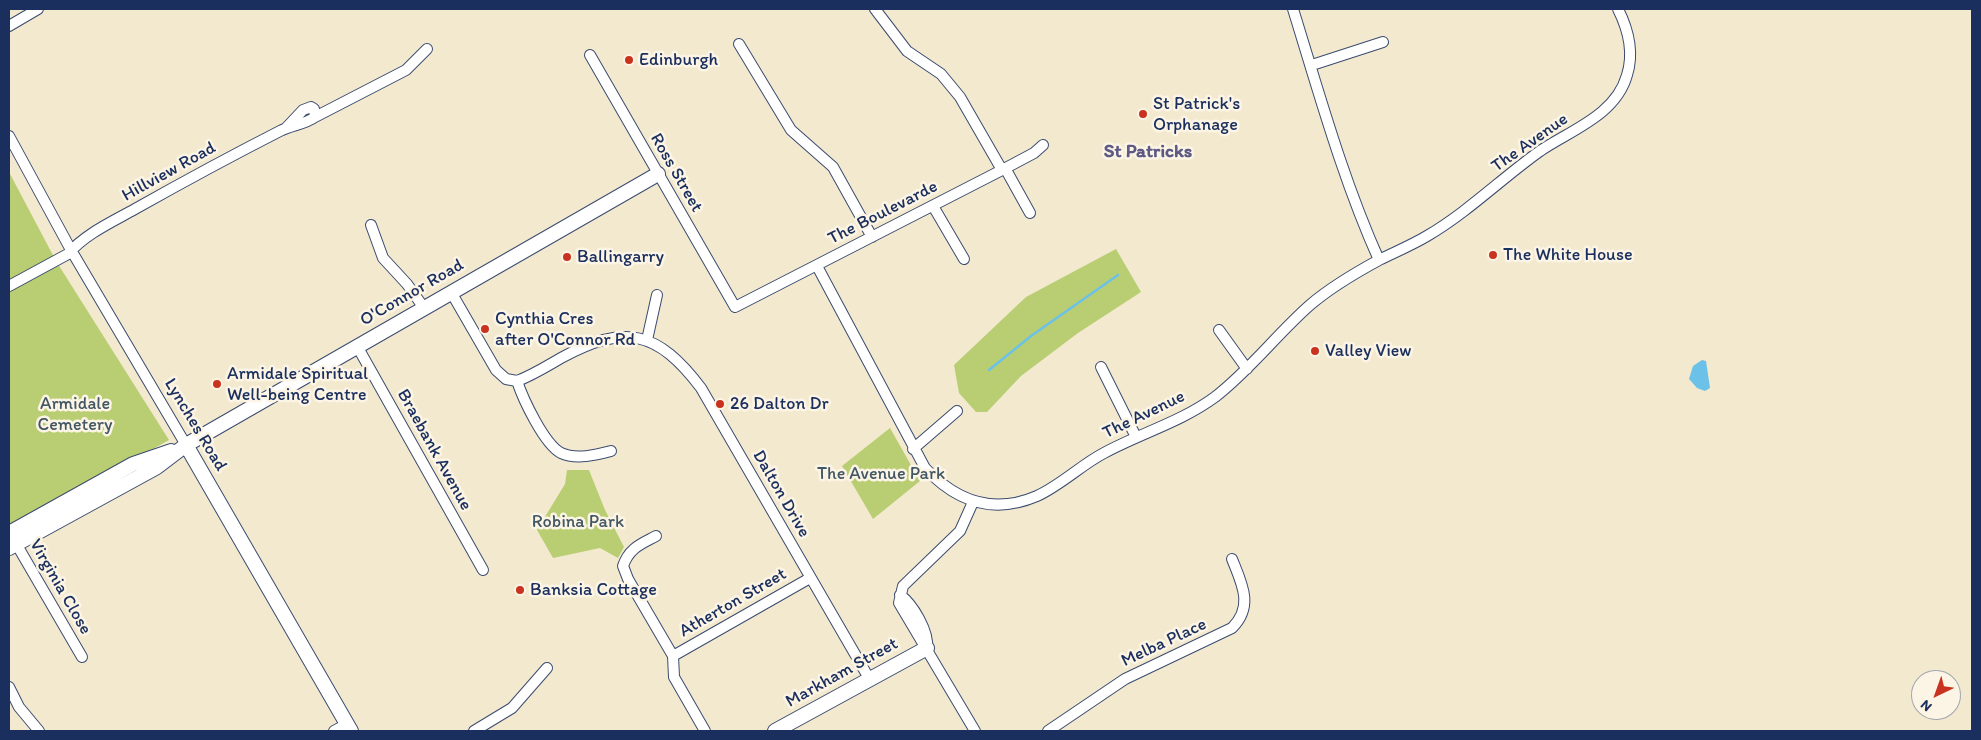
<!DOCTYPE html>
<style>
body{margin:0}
#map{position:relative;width:1981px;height:740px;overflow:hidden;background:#f2e9cf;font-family:Itim,sans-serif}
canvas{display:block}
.frame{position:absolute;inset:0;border:10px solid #1b2f5e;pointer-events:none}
.north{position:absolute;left:1911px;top:670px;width:50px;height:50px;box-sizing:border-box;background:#fcf5e5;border:1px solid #a2a6af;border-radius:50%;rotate:222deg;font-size:14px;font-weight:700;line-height:20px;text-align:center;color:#1b2f5e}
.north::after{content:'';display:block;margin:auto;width:18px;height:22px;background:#c8321e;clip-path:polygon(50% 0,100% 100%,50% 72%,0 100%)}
</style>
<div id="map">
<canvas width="1981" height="740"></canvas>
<div class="frame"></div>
<div class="north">N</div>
</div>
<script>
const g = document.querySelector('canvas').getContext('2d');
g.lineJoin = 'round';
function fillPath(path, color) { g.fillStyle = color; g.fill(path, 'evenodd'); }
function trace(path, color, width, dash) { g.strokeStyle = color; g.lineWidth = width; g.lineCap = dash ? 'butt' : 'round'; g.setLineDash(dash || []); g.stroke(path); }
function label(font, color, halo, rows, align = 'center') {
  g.font = font + ' Itim,sans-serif'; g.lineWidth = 5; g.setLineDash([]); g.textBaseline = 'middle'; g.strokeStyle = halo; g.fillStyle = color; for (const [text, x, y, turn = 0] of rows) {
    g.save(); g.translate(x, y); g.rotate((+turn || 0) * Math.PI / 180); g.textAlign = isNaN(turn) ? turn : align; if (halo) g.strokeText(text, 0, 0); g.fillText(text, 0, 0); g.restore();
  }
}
fillPath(new Path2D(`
 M9,172L56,261L169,440L9,529Z
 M1116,249L1141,292L1078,333L1021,376L987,412H976L959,393L954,365L1026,297Z
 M890,428L920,481L873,519L842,466Z
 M567,470H589L605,510L624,547L618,558L600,548L553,558L537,530L565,484Z`), '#b9ce72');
fillPath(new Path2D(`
 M1702,360L1706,361L1710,388L1705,391L1697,388L1689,379L1693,366Z`), '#6bc1e7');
trace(new Path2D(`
 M989,370L1031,336L1118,275`), '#6bc1e7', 2.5);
const street = new Path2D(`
 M875,9L907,51L941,74L960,97L1002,170
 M1293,9C1319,93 1343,180 1379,260C1395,252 1412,245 1427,236C1468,212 1502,178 1540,151C1571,130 1616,115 1627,75C1634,53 1628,29 1618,9
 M9,26L38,9
 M739,44L791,130L833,167L872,237
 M590,55L735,307L1002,170L1034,153L1043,145
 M1312,65L1383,42
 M315,117L406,70L427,49
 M9,136L71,250L186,445
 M1005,168L1030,213
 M933,206L964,259
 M371,225L383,258L407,284L424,308
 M817,266L925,468C956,501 993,515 1037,496C1061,485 1081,465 1104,453C1141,433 1181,422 1215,397C1250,370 1277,334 1310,305C1331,287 1355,273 1379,260
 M9,286L68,254C85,234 112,222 135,209C183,182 231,156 280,131C291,125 304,125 315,117L314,109L311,107L303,110L286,128
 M451,292L496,370L506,379L517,381
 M1219,330L1247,369
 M647,340L657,295
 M357,346L483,570
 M1101,367L1136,437
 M517,381C533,375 547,366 561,358C625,323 658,331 701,388L870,680
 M517,381C523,399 544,444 561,453C576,460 596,455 611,451
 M913,449L957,411
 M973,502L960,531L903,586L899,603L975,731
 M656,536C641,544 629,548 623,566L628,579L673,656L674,677L705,731
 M14,540L82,657
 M900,595C913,604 929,632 927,648
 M673,656L810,578
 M9,687L19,707L39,731
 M334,731L347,724
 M474,731L512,708L547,668
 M1048,731L1125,679L1232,628C1254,606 1242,584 1232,559`);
const secondary = new Path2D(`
 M186,445L351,731
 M9,533L133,464L171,451
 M9,548L157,467L186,445L658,174
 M775,731L927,648`);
trace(street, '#3b4b6f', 12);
trace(secondary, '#3b4b6f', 16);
trace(street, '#fff', 10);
trace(secondary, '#fff', 14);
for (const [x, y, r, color] of [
 [629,60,5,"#c8321e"],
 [1143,114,5,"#c8321e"],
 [1493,255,5,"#c8321e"],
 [567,257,5,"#c8321e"],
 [485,329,5,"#c8321e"],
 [1315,351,5,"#c8321e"],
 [217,384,5,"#c8321e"],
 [720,404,5,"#c8321e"],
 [520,590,5,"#c8321e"]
]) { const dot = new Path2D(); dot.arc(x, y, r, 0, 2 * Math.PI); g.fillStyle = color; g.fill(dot); trace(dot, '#fcf5e5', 2); }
label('18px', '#1b2f5e', '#fcf5e5', [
 ["Edinburgh",639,60],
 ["St Patrick's",1153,104],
 ["Orphanage",1153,125],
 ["The White House",1503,255],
 ["Ballingarry",577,257],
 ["Cynthia Cres",495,319],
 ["after O'Connor Rd",495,340],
 ["Valley View",1325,351],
 ["Armidale Spiritual",227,374],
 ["Well-being Centre",227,395],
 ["26 Dalton Dr",730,404],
 ["Banksia Cottage",530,590]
], 'left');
label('18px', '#1b2f5e', '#fcf5e5', [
 ["The Avenue",1530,143,-35],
 ["Hillview Road",169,172,-29],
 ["Ross Street",676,173,60],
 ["The Boulevarde",883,213,-27],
 ["O'Connor Road",412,293,-30],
 ["The Avenue",1144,415,-26],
 ["Lynches Road",195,425,59],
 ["Braebank Avenue",434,450,61],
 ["Dalton Drive",781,494,60],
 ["Virginia Close",60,587,60],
 ["Atherton Street",733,603,-30],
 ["Melba Place",1164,643,-25],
 ["Markham Street",842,673,-29]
]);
label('18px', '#425763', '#fcf5e5', [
 ["Armidale",75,404],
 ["Cemetery",75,425],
 ["The Avenue Park",881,474],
 ["Robina Park",578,522]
]);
label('bold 19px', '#5e5a84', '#fcf5e5', [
 ["St Patricks",1148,152]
]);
</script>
